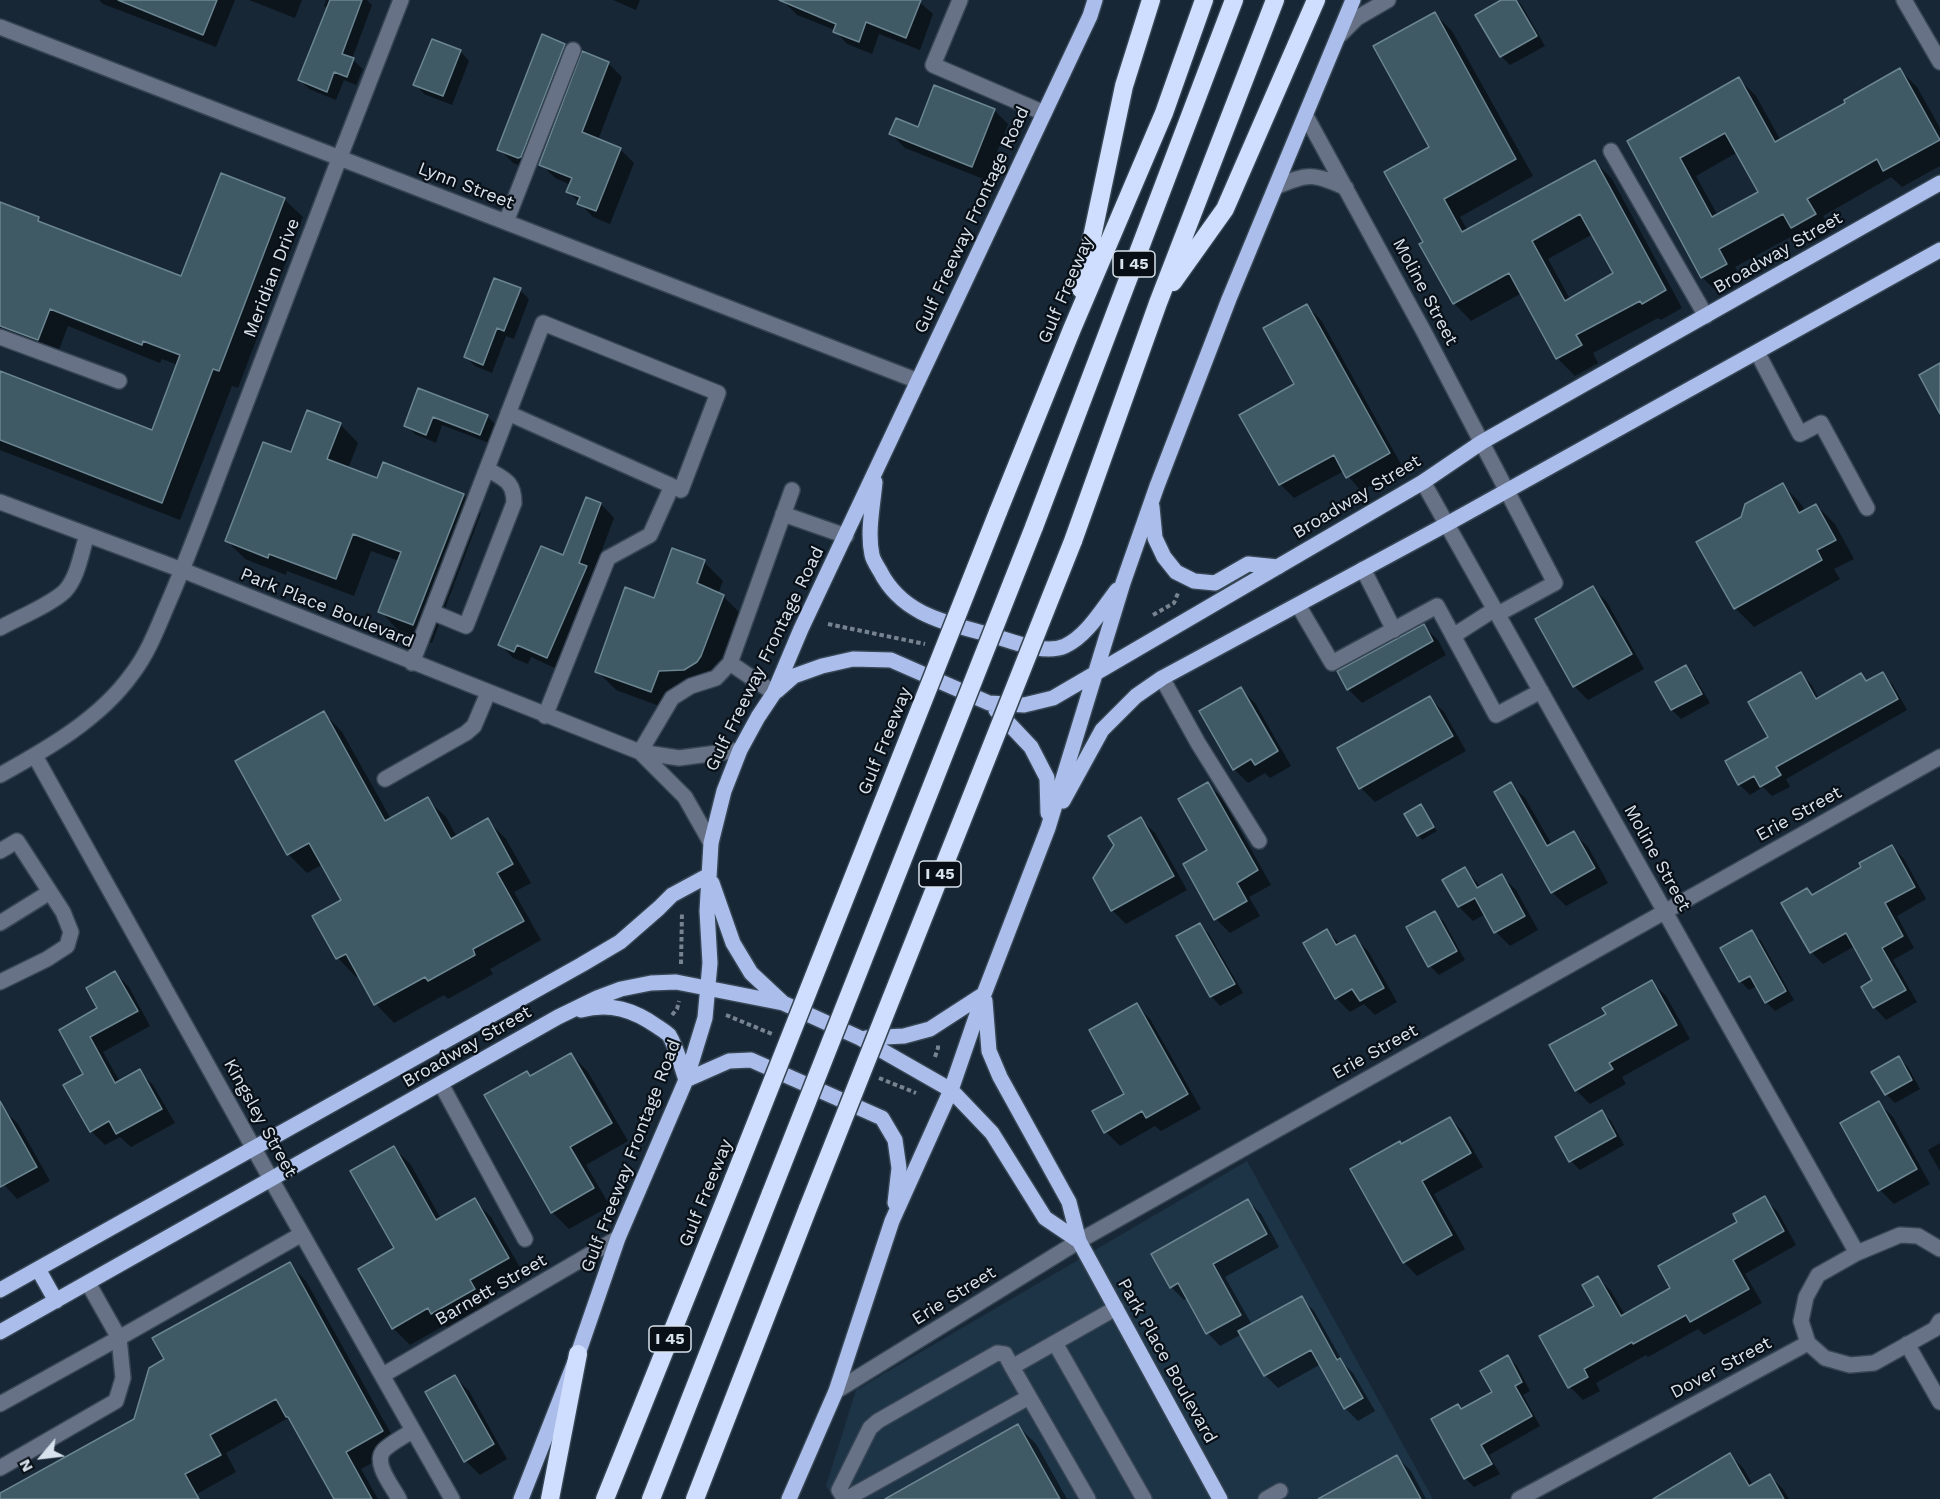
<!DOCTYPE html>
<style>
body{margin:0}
#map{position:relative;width:1940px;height:1499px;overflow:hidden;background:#172736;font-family:"Work Sans",sans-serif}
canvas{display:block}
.north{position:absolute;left:12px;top:1427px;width:60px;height:60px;-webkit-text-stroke:4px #080f16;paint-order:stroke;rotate:242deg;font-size:16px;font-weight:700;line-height:24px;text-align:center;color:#d8e2ec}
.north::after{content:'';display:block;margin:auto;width:21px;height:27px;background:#d8e2ec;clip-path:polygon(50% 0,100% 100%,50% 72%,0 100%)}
</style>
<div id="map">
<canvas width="1940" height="1499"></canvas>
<div class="north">N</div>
</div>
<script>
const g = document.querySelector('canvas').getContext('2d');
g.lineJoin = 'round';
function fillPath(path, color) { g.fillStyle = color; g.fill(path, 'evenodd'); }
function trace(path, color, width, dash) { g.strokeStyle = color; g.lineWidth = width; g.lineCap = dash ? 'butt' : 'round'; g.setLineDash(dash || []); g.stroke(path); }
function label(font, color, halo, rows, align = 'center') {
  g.font = font + ' "Work Sans",sans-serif'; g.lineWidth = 4.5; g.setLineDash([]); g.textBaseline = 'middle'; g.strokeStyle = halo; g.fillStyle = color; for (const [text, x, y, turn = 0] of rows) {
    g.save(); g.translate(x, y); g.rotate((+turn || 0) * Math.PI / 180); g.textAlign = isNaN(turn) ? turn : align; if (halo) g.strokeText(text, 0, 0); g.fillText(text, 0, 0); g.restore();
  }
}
fillPath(new Path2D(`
 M1247,1161L1433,1499H834L826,1486L856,1390Z`), '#1d3346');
fillPath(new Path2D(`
 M99,0H235L216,47L103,4Z
 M249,0H302L295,18Z
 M326,0H367L372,5L352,59L363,69L356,85L344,80L336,100L309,89L300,80L328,9L324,6Z
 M613,0H640L636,10Z
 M785,0H917L933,14L920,50L879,34L872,54L847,44L835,30L797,15L784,2Z
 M1504,0H1517L1521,4L1545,46L1510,65L1501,56Z
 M1435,14L1452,31L1533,176L1460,217L1468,231L1594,161L1612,179L1682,308L1661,320L1658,318L1593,353L1598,363L1575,376L1557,358L1522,293L1471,321L1454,303L1425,243L1431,147ZM1593,234L1615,274L1570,299L1548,259Z
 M543,36L565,46L580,61L608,63L622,77L598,140L620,149L634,163L610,224L593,217L568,191L571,185L555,178L541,164L545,152L543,151L535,171L513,163L499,149Z
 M460,51L469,61L452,105L424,94L415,84Z
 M1900,70L1917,87L1940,128V166L1902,187L1891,177L1823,216L1831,232L1809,244L1798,233L1735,267L1743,281L1719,294L1702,277L1629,142L1739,79L1756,96L1781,141L1847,103ZM1738,152L1760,192L1718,216L1696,176Z
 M994,110L1008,124L986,180L905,148L891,134Z
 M284,199L303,217L238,388L232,386L180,520L0,450V372L152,432L178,365L162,359L160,363L68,326L56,358L0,336V204L38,219L44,225L182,278Z
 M520,290L529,299L514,339L506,336L492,373L475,366L466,357Z
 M1307,306L1321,320L1403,468L1361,491L1344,471L1294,498L1280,484L1241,416L1296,384Z
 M419,390L487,416L496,425L489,443L442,425L436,443L415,434L406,425Z
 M340,424L358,443L348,469L378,480L463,495L481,513L432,643L398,630L380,611L399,561L371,551L354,596L287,571L286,575L245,559L227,541L291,454Z
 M1783,485L1801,504L1805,511L1816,505L1835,524L1854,559L1834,569L1840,579L1754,627L1735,608L1743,518Z
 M586,499L601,504L614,518L593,574L600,581L561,671L531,657L528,664L513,658L500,644L564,557Z
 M704,562L723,581L718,594L723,596L742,615L720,675L677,690L670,710L616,690L597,671L655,600Z
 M1593,588L1607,602L1644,669L1588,700L1574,686Z
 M1424,626L1438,640L1446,655L1362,703L1348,689Z
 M1685,667L1694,676L1710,703L1681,719L1672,710L1657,683Z
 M1800,674L1811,684L1819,699L1861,675L1868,682L1882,674L1893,685L1907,710L1786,779L1790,787L1772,796L1763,787L1750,795L1739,784L1770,738Z
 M1241,689L1255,703L1291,766L1270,778L1265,773L1248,783L1234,769Z
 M1430,698L1444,712L1466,751L1375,802L1361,788Z
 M324,713L342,732L391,819L427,799L446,817L457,837L487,820L506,839L531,883L514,892L541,940L490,969L493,974L448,999L444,995L394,1023L376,1004L359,975L356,977L338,958L343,900L323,864L307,873L288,854Z
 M1208,784L1222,798L1271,885L1249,897L1260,916L1230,933L1216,919L1209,851Z
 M1511,784L1525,798L1552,845L1574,833L1588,847L1608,883L1566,906L1552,892Z
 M1421,806L1437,831L1422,840L1418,835Z
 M1141,819L1155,833L1187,890L1126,924L1112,910L1095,878Z
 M1892,846L1904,859L1926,899L1897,916L1914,948L1893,960L1917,1002L1886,1020L1874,1007L1863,987L1874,981L1855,946L1823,964L1811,952L1807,890L1813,896L1863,868Z
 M1465,869L1481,887L1502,876L1516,890L1538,930L1510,946L1496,932L1485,914L1473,921L1459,907L1444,880Z
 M1435,913L1444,922L1465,960L1439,975L1430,966L1408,928Z
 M1200,924L1209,934L1243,993L1220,1006L1211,996L1178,937Z
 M1327,931L1340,944L1354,937L1368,951L1397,1002L1375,1015L1364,1004L1350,1012L1336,998Z
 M1751,932L1761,941L1794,1000L1775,1011L1766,1002L1757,986L1749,990L1740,981Z
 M115,973L129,987L150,1026L103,1052L120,1082L139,1071L153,1085L175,1123L131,1147L120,1137L105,1145L91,1131L85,1074L61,1030L99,1009Z
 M1652,982L1666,996L1690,1039L1622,1077L1626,1084L1590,1104L1576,1090L1608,1014Z
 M1136,1005L1150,1019L1201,1109L1161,1131L1155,1126L1120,1146L1106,1132L1126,1094Z
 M571,1054L588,1072L628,1141L586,1165L610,1206L569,1229L552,1212Z
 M1899,1058L1908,1067L1920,1089L1895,1103L1886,1094Z
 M1879,1103L1893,1117L1930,1184L1894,1204L1880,1190L1842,1124Z
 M4,1110L18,1124L50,1181L17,1199L0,1180V1112Z
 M1602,1112L1611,1121L1624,1145L1580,1170L1571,1161L1557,1137Z
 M1450,1118L1463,1132L1483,1167L1434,1194L1465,1249L1417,1276L1404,1262L1402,1146Z
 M1940,1143V1171L1928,1150Z
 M394,1148L411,1165L441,1219L474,1200L491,1217L525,1276L486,1298L491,1306L450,1330L445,1325L410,1345L393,1328L396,1249Z
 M1764,1198L1778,1212L1796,1245L1745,1274L1762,1303L1704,1335L1698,1329L1648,1357L1646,1355L1596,1383L1600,1391L1583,1400L1570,1387L1596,1306L1598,1278L1611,1291L1625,1315L1672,1289Z
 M1248,1201L1261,1214L1279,1247L1225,1277L1252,1325L1301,1298L1314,1311L1344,1364L1353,1373L1375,1411L1358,1421L1345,1408L1321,1364L1278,1388L1265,1375L1242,1334L1220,1346L1208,1333L1188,1298L1184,1300L1171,1287Z
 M289,1264L306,1281L399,1448L361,1469L378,1499H335L288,1418L226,1453L236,1472L188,1499H0V1495L135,1420L166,1360Z
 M1508,1357L1517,1366L1530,1391L1523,1395L1540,1426L1489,1455L1500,1474L1474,1487L1465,1478L1462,1410L1494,1393Z
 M455,1377L469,1391L507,1459L480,1475L466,1461Z
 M1017,1425L1036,1444L1067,1499H888Z
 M1730,1455L1743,1468L1753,1485L1770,1476L1783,1489L1789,1499H1656Z
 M1397,1457L1411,1471L1426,1499H1336Z`), '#0007');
const building = new Path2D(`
 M118,0H217L203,35Z
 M330,0H362L342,54L354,58L347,77L334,72L327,92L298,80Z
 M779,0H921L906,38L866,22L859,42L833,32L836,24Z
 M1501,0H1516L1537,36L1500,57L1475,15Z
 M1435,12L1516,159L1444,199L1462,232L1595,160L1666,290L1642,304L1640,301L1576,335L1582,345L1556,359L1509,273L1453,304L1419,244L1423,242L1384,172L1429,147L1373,46ZM1580,214L1613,273L1565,301L1532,241Z
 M542,34L565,44L521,157L518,158L497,150Z
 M432,39L461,50L443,96L413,85Z
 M582,51L609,62L582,132L621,148L596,211L577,204L580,197L566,192L572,178L539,165Z
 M1900,68L1940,140L1883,171L1877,159L1807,199L1816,214L1791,228L1783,214L1719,249L1727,264L1701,278L1627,141L1739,77L1775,142L1845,103L1844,100ZM1725,133L1758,192L1712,217L1680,158Z
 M934,85L995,109L972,167L889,134L896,118L918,127Z
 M221,173L285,198L219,371L213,369L162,503L0,440V371L152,430L180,355L143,341L142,345L50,309L38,340L0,326V202L39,217L38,221L181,276Z
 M494,278L521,288L504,331L497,328L483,365L464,357Z
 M1307,304L1390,453L1346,478L1334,455L1279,485L1239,415L1294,384L1263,328Z
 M1940,363V414L1919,375Z
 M418,388L488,415L480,435L433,417L426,435L404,426Z
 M307,410L341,423L327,459L377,478L383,462L464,494L413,625L378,612L401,552L353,534L336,579L269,554L268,558L225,541L263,442L291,452Z
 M1783,483L1799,513L1816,504L1836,540L1817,550L1822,560L1734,609L1696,542L1741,517L1745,504Z
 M586,497L601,503L579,563L587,566L547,658L517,645L514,652L498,645L541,546L563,555Z
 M672,548L705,560L697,583L724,595L701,656L697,662L684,670L659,671L651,692L595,672L625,587L654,598Z
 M1593,586L1632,654L1573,687L1535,619Z
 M1424,624L1433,641L1347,690L1337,671Z
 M1686,665L1702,694L1671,710L1655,682Z
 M1801,672L1816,699L1861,673L1866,681L1883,672L1898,699L1776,767L1781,775L1760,787L1754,776L1738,785L1725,761L1768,737L1748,702Z
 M1241,687L1278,751L1255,765L1251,759L1233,770L1199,711Z
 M1430,696L1453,736L1359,789L1337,748Z
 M324,711L385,821L428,797L451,839L488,818L513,864L497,873L524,921L473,949L475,955L428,981L425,977L374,1005L346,954L336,959L312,916L341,900L309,843L287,855L235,761Z
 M1208,782L1258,870L1237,883L1247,901L1214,920L1183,864L1207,850L1178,799Z
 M1511,782L1547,846L1574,831L1595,868L1551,893L1494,792Z
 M1421,804L1434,827L1417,836L1404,814Z
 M1141,817L1174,876L1111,911L1093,878L1114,845L1108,836Z
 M1892,845L1915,887L1885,903L1903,936L1882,948L1906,990L1873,1008L1861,987L1872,980L1846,933L1810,953L1781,903L1807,888L1812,895L1861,867L1859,863Z
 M1465,867L1477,888L1502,874L1525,916L1494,933L1475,898L1458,907L1442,880Z
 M1435,911L1457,951L1428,967L1406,927Z
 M1200,923L1235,984L1210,997L1176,936Z
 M1327,929L1336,945L1355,935L1384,988L1360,1001L1352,989L1335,999L1303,943Z
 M1752,930L1786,991L1765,1003L1750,976L1739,982L1720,948Z
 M115,971L138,1011L90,1037L115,1083L140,1069L162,1109L116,1134L109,1121L90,1132L63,1085L83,1074L59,1030L97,1008L86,988Z
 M1652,980L1677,1025L1609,1063L1613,1069L1575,1091L1549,1045L1606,1014L1602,1008Z
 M1137,1003L1188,1094L1146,1118L1142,1111L1104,1133L1092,1111L1124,1094L1089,1030Z
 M571,1053L612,1123L570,1147L594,1188L551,1213L484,1095L527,1071L530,1076Z
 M1899,1056L1912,1080L1885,1095L1871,1072Z
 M0,1101L37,1167L0,1187Z
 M1879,1101L1917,1169L1878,1191L1840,1123Z
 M1602,1110L1616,1136L1569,1162L1555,1137Z
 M1450,1117L1471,1153L1422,1181L1452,1235L1403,1263L1350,1169L1400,1141L1401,1144Z
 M394,1146L436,1220L475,1198L509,1258L470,1280L475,1289L431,1314L428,1308L392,1329L358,1269L394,1248L350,1171Z
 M1765,1196L1784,1231L1733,1260L1749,1289L1690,1322L1686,1315L1633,1344L1632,1342L1584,1369L1588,1377L1568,1388L1539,1336L1594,1306L1582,1285L1598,1276L1621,1316L1670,1288L1658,1266L1737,1222L1733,1214Z
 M1248,1199L1267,1234L1213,1264L1241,1315L1206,1334L1178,1283L1170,1288L1151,1254Z
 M290,1262L383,1431L346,1452L372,1499H334L288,1417H286L276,1399L210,1435L221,1455L185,1474L199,1499H0V1493L134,1419L149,1368L164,1359L152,1338Z
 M1302,1296L1337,1360L1340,1358L1363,1398L1344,1409L1311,1350L1264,1376L1238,1331Z
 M1508,1355L1522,1382L1515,1386L1532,1416L1481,1445L1492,1464L1464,1479L1431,1419L1458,1404L1461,1409L1492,1392L1480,1371Z
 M455,1375L494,1444L464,1462L425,1392Z
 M1018,1424L1060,1499H885Z
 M1730,1453L1749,1486L1770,1474L1784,1499H1653Z
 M1397,1455L1421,1499H1318Z`);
fillPath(building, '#405a65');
trace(building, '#6b8691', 1.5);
const minor = new Path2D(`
 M960,0L933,65L1044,113
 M1904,0L1940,62
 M0,27L918,381
 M1340,35L1357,18L1388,0
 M1306,116L1424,332L1555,583L1498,614
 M1611,151L1706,316
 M1276,187C1308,173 1314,173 1346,188
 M506,222L573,50
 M0,337L119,381
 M1757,352L1800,434L1821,423L1867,508
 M1423,482L1857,1253
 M0,502L182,570L640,752L679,758L740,750
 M783,514L846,536
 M1363,569L1394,630
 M1298,605L1332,663L1437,606L1496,715L1541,691
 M432,612L466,626L514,503C514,481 504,479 487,469
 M0,628C18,618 52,604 65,591C78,577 81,553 87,535
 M1453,636L1495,609
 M412,663L543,323L718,393L681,490L508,413
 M730,663L774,693
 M1162,678L1198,743L1259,841
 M545,716L608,558L650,535L672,486
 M640,752L672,698L691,686L716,678L730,663L792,490
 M640,752L685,797L711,843
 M35,756L272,1181L452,1499
 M0,775C47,749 100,719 132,674C149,652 158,626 169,601C191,550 210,497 230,445C286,296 343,148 401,0
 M385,779L466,733L474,726L488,693
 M0,851L17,841L63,912L71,932L67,946L47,959L0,982
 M0,923L50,892
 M441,1084L525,1239
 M1055,1343L1144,1499
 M1808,1343L1801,1321L1806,1297L1818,1275L1857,1253L1900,1235L1918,1236L1940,1249
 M1808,1343L1825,1358L1850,1365L1874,1363L1935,1329L1940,1321
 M1907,1344L1940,1402
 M383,1375L618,1238
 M836,1391L1079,1241L1940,757
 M0,1404L119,1338L88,1283
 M0,1468L116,1401L123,1378L119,1338L302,1234
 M399,1499C393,1487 372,1463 384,1450C391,1443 403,1437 412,1431
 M845,1499L839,1490L870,1428L878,1421L997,1353L1005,1354L1012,1367
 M846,1499L1029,1397
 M1088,1499L1012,1367L1116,1308
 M1266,1499L1280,1491
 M1519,1499L1808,1343`);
const major = new Path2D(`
 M875,482C873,505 867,532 872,555C873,560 877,566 880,571C903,617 950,623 994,636C1014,642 1045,655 1065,646C1087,636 1103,608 1117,590
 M1152,507L1155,538L1164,557L1176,572L1194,581L1215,583L1248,564L1278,567
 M777,691L794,676L822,666L853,659L891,660L989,703L1024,705L1053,698L1423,482L1482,442L1940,183
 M996,710L1031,747L1047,778L1048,813
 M1063,801L1102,730L1136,696L1162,678L1447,524L1940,250
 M712,883L733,943L751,973L782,1002
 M985,1001L989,1051L1000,1077L1069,1202L1079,1241L1220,1499
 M581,1010C610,1002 634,1010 658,1027C661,1029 666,1032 669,1035C677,1048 681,1066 686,1080
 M866,1038L904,1036L930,1029L984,994
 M686,1080L729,1061L751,1060L882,1118L895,1140L899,1168L895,1203
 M38,1269L56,1301
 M0,1290L581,965L620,942L659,908L672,895L709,875
 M0,1332L558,1017L597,998L621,989L651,983L676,982L783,1003L860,1038L951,1090L992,1133L1045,1218L1079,1241
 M521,1499L578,1354L618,1238L686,1080L705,1018L710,963L707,911L711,843L724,791L740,750L758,717L774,693L801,629L1090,16L1095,0
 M789,1499L836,1391L892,1221L951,1090L984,994L1048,828L1123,583L1157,486L1229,299L1353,0`);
const highway = new Path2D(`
 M1173,282L1225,209L1316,0
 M1081,289L1124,86L1151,0
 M998,512L1072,329L1164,113L1204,0
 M1034,527L1234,0
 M1073,541L1158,303L1275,0
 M550,1499L578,1354
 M605,1499L734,1178
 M651,1499L771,1193
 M695,1499L808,1208`);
trace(minor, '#364553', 18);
trace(major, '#364553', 18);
trace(highway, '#364553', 21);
trace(new Path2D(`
 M1153,615L1174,603L1178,593
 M828,624L925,644
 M681,964L682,912
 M672,1015L677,1009L679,1001
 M726,1015L772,1034
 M935,1057L938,1048V1044
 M879,1078L916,1093`), '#778490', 4, [4.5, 3]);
trace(minor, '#687287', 15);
trace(major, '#abbeeb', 15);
trace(highway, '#cfddfe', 18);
const highwayBridge = new Path2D(`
 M734,1178L998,512
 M771,1193L1034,527
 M808,1208L1073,541`);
trace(highwayBridge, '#364553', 21, []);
trace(highwayBridge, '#cfddfe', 18);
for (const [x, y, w] of [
 [1134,264,42],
 [940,874,42],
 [670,1339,42]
]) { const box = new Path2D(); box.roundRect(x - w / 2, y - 13, w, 26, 4.5); g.fillStyle = '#080f16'; g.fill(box); trace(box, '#d8e2ec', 1.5); }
label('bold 16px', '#d8e2ec', null, [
 ["I 45",1134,264],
 ["I 45",940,874],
 ["I 45",670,1339]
]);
label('18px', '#d8e2ec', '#080f16', [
 ["Lynn Street",466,186,21],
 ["Gulf Freeway Frontage Road",972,220,-65],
 ["Broadway Street",1778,253,-30],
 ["Meridian Drive",272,278,-69],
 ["Gulf Freeway",1066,290,-67],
 ["Moline Street",1425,292,62],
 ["Broadway Street",1357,497,-31],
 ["Park Place Boulevard",327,608,22],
 ["Gulf Freeway Frontage Road",765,659,-64],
 ["Gulf Freeway",885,741,-68],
 ["Erie Street",1799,814,-29],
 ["Moline Street",1657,858,61],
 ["Broadway Street",467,1047,-30],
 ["Erie Street",1375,1052,-29],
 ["Kingsley Street",260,1118,61],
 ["Gulf Freeway Frontage Road",631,1156,-69],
 ["Gulf Freeway",706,1193,-68],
 ["Barnett Street",491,1290,-30],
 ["Erie Street",954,1296,-32],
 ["Park Place Boulevard",1167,1361,61],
 ["Dover Street",1721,1368,-28]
]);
</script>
